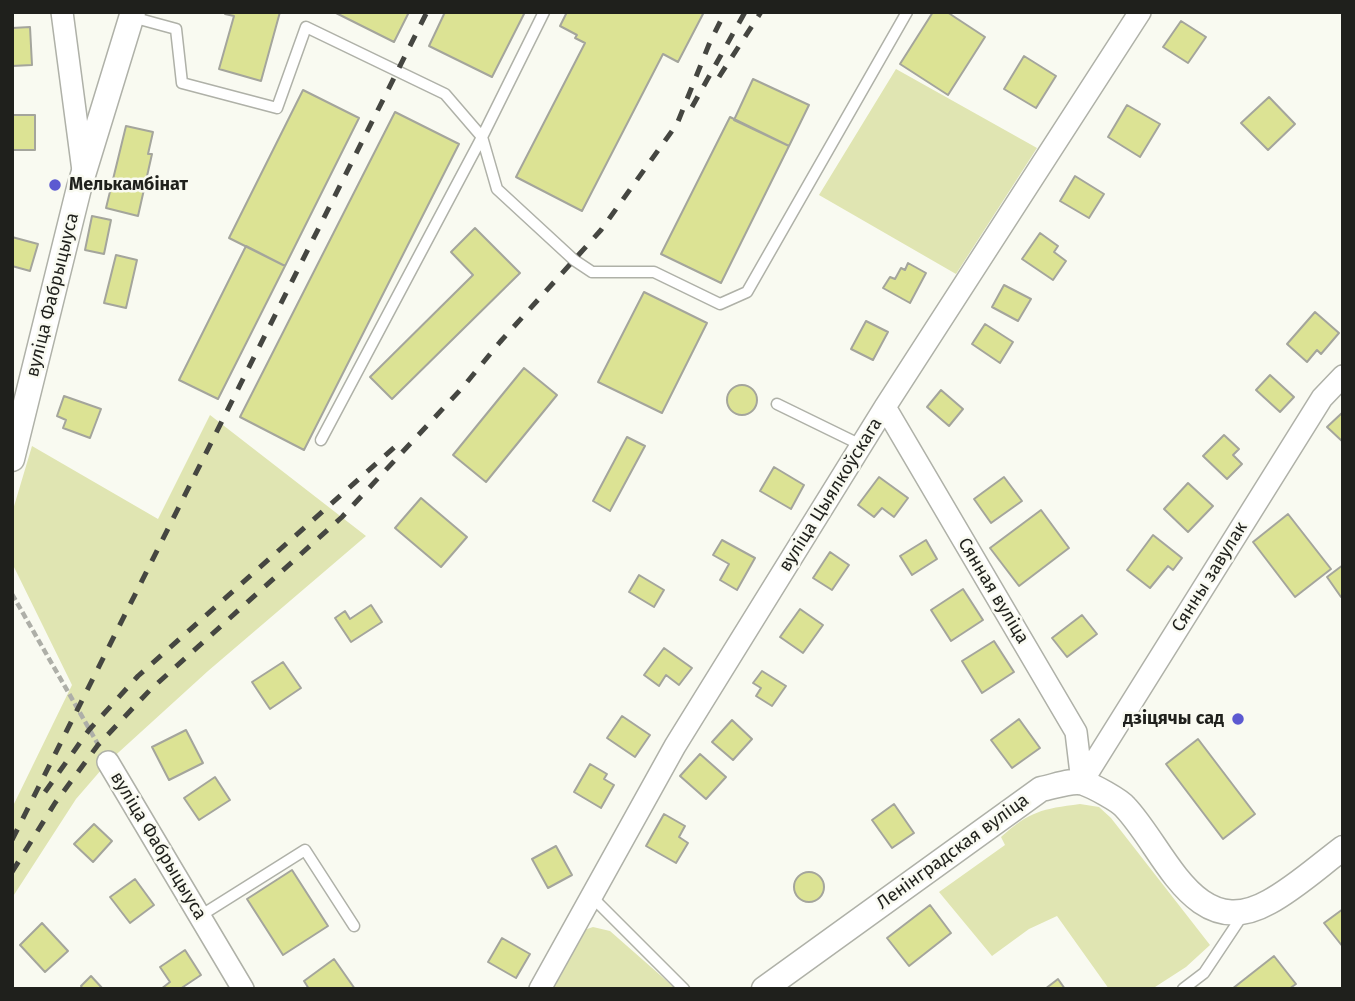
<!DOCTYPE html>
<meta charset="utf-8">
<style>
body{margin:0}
#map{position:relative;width:1355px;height:1001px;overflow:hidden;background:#f9faf1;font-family:"Fira Sans",sans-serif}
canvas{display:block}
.frame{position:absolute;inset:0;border:14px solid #1f201c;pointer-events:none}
</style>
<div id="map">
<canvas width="1355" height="1001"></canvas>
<div class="frame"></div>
</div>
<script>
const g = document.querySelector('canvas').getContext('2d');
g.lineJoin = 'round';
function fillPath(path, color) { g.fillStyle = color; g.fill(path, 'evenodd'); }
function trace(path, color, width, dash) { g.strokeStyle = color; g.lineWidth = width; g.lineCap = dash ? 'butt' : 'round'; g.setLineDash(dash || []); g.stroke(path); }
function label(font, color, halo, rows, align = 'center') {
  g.font = font + ' "Fira Sans",sans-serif'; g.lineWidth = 5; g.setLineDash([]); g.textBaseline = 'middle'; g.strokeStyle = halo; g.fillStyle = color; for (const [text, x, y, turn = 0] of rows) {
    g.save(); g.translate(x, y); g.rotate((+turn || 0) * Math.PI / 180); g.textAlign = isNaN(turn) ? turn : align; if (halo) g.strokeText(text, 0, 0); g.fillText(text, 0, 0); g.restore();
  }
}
fillPath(new Path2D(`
 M896,69L1037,148L956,274L819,195Z
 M210,415L366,536L208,671L108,762L76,799L12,898V808L72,685L12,563V513L32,446L158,519Z
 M1080,804L1099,807L1111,818L1210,945L1186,967L1152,989H1109L1057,916L1029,929L992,956L939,892L1005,845L1001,837C1030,811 1042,809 1080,804Z
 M593,927L610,931L676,989H550L584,930Z`), '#e0e5b2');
const building = new Path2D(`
 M226,12H280L261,81L219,69L234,16L225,14Z
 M334,12H409L394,42Z
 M445,12H525L492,77L429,46Z
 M567,12H704L678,62L663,54L582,211L516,177L585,43L575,38L577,35L560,26Z
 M933,12H947L985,37L948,95L900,64Z
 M1181,21L1206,37L1188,63L1163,47Z
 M30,27L32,65L12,66V28Z
 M1024,56L1056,76L1036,108L1004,89Z
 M753,79L809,105L789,146L734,120Z
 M303,90L359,118L285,266L229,238Z
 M1269,97L1295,124L1268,150L1241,123Z
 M1127,105L1160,124L1140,157L1108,137Z
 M395,112L459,144L304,450L240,417Z
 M12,115H35V150H12Z
 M730,117L789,146L721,283L661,254Z
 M126,126L153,132L148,154H152L138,216L106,208Z
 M1075,176L1104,194L1089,218L1060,201Z
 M92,216L111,220L104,254L85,250Z
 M475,228L520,273L392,399L370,377L473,275L451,252Z
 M1040,233L1058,246L1054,252L1066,261L1053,280L1022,259Z
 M12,237L38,244L30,271L12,266Z
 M246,246L285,266L218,399L179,380Z
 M116,255L137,260L126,308L104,303Z
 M908,263L926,273L910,303L883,288L890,277L895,279L901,268L905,270Z
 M1004,285L1031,299L1018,321L992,307Z
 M644,292L707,323L662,413L598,382Z
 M1315,312L1339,333L1321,354L1317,350L1307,362L1287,344Z
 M866,321L888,332L873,360L851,349Z
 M985,324L1013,342L1000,363L972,344Z
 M524,368L557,395L486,482L453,455Z
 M1270,375L1294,397L1280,412L1256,390Z
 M727 400a15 15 0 1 1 30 0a15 15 0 1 1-30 0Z
 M941,390L963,409L949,426L927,407Z
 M64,396L101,409L90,438L63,428L66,420L57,416Z
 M1343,412V442L1327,427Z
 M1224,435L1239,449L1233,455L1242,464L1227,479L1203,456Z
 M627,437L645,446L610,511L593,501Z
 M774,467L804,485L791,509L760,491Z
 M879,477L908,498L894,517L882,508L874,517L858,505Z
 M1004,477L1022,501L991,523L974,499Z
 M1188,483L1213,506L1188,532L1164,509Z
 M421,498L467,537L441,567L395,528Z
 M1041,510L1069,548L1019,586L990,548Z
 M1288,514L1331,569L1295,597L1253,542Z
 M1153,535L1182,558L1173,570L1168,566L1150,588L1127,570Z
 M722,540L755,558L737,590L720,580L729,564L713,555Z
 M926,540L937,559L912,575L900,556Z
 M830,552L849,565L832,590L813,578Z
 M1343,565V596L1341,597L1327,577Z
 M639,575L664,590L654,607L629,592Z
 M963,589L983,620L951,641L931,610Z
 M371,605L382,622L351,642L335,618L345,611L350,619Z
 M800,609L823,625L803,653L780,637Z
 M1082,615L1097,634L1067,657L1052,638Z
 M994,641L1014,672L982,693L962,661Z
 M664,648L692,668L679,685L666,675L659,686L644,675Z
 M283,662L301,688L270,709L252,682Z
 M762,671L786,686L772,706L756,696L761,688L753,683Z
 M622,716L650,735L635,757L607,738Z
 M1019,719L1040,748L1012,768L991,740Z
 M732,720L752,739L733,760L712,742Z
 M186,730L203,763L169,780L152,747Z
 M1198,739L1255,814L1223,839L1166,764Z
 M700,754L726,777L706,799L680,776Z
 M590,764L607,774L604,779L614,785L601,808L574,792Z
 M215,777L230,800L199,820L184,798Z
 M894,804L914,833L892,848L872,820Z
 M664,814L685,826L679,837L688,843L676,863L646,846Z
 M94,824L112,841L93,862L74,844Z
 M556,846L572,875L548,888L532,859Z
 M292,870L328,926L283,955L247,899Z
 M794 887a15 15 0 1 1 30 0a15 15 0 1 1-30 0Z
 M135,879L154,905L130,923L110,897Z
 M930,905L951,933L909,966L887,938Z
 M1343,909V947L1324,923Z
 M42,923L68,951L45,972L20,945Z
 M502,938L530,954L516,978L488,962Z
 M185,950L201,975L180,989H161L170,982L160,967Z
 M1274,956L1296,984L1289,989H1232Z
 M334,959L355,989H309L304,981Z
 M91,976L103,989H83L81,986Z
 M1058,979L1065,989H1045Z`);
fillPath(building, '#dce394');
trace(building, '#a4a59c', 2);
const service = new Path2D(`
 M132,17L176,29L182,83L277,108L306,27L445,94L482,137L497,189L574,260L592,272H654L720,304L747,292L907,12
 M777,404L861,445
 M321,440L482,137L544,12
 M591,896L684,989
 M200,916L305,850L354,926
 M1183,989L1204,973L1244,913`);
const minor = new Path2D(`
 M62,12L83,171
 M885,407L1076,732L1082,782
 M108,762L243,989
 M1082,782L1322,398L1343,376
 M540,989L675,746L885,407L1140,12`);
const tertiary = new Path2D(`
 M12,459L79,188L133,12
 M764,989L1041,789C1053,787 1073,779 1084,783C1093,786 1119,800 1125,807C1165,849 1194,944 1269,902C1295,888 1319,866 1343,848`);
trace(service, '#afb1a8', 13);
trace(minor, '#afb1a8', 24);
trace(tertiary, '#afb1a8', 27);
trace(new Path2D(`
 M12,594L99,746`), '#aeafa8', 4.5, [7, 3.5]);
trace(service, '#fff', 10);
trace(minor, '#fff', 21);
trace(tertiary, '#fff', 24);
trace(new Path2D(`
 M719,77L761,12
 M692,107L745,12
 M45,792L89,730L138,676L397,445
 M12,840L427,12
 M12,872L55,803L98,745L150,690L342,517L463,387L500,342L601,230L677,124L710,42L725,12`), '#454641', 5, [12, 12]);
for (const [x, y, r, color] of [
 [55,185,7,"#5c59d1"],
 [1238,719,7,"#5c59d1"]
]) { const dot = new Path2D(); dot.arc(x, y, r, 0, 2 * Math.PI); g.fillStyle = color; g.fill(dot); trace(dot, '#f9faf1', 2.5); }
label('bold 18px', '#1f201c', '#f9faf1', [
 ["Мелькамбінат",69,185],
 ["дзіцячы сад",1224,719,"right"]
], 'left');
label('18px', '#1f201c', '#f9faf1', [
 ["вуліца Фабрыцыуса",53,295,-76],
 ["вуліца Цыялкоўскага",831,495,-58],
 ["Сянны завулак",1210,577,-58],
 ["Сянная вуліца",993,591,59],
 ["вуліца Фабрыцыуса",158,846,59],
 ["Ленінградская вуліца",953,852,-36]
]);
</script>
